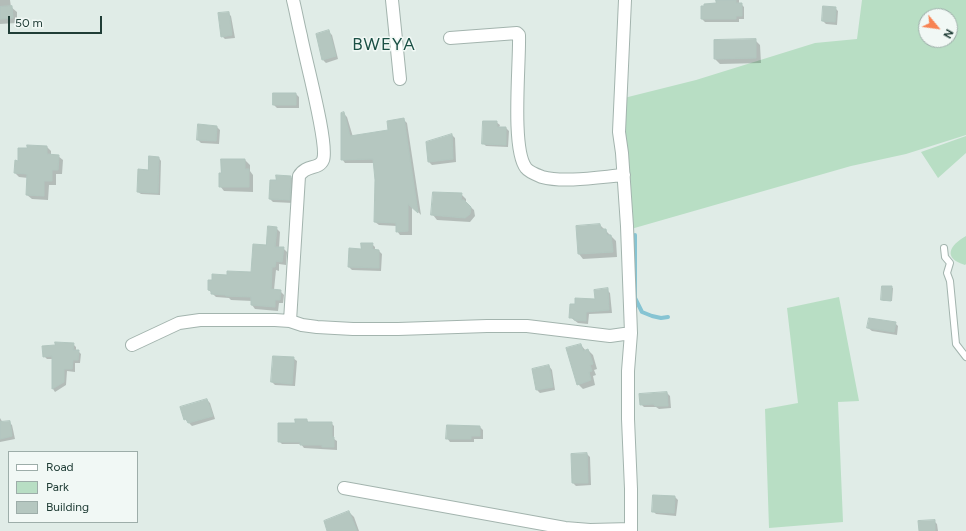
<!DOCTYPE html>
<style>
body{margin:0}
#map{position:relative;width:966px;height:531px;overflow:hidden;background:#e0ece7;font-family:Figtree,sans-serif}
canvas{display:block}
.legend{position:absolute;left:8px;top:451px;width:130px;height:72px;box-sizing:border-box;background:#f1f8f5;border:1px solid #9dada9;margin:0;padding:5px 7px;list-style:none;font-size:12px;color:#203d36}
.legend li{display:flex;align-items:center;gap:8px;height:20px}
.legend b{width:20px;border:1px solid #9dada9}
.north{position:absolute;left:918px;top:8px;width:40px;height:40px;box-sizing:border-box;background:#f1f8f5;border:1px solid #9dada9;border-radius:50%;rotate:119deg;font-size:11px;font-weight:700;line-height:16px;text-align:center;color:#203d36}
.north::after{content:'';display:block;margin:auto;width:14px;height:18px;background:#f78352;clip-path:polygon(50% 0,100% 100%,50% 72%,0 100%)}
.scale{position:absolute;left:8px;top:16px;width:94px;height:18px;box-sizing:border-box;border:2px solid #203d36;border-top:0;padding-left:5px;font-size:12px;line-height:14px;white-space:nowrap;color:#203d36;-webkit-text-stroke:3px #f1f8f5;paint-order:stroke}
</style>
<div id="map">
<canvas width="966" height="531"></canvas>
<ul class="legend">
<li><b style="height:5px;background:#fff"></b>Road</li>
<li><b style="height:11px;background:#b8dec4"></b>Park</li>
<li><b style="height:11px;background:#b5c7c0"></b>Building</li>
</ul>
<div class="north">N</div>
<div class="scale">50 m</div>
</div>
<script>
const g = document.querySelector('canvas').getContext('2d');
g.lineJoin = 'round';
function fillPath(path, color) { g.fillStyle = color; g.fill(path, 'evenodd'); }
function trace(path, color, width, dash) { g.strokeStyle = color; g.lineWidth = width; g.lineCap = dash ? 'butt' : 'round'; g.setLineDash(dash || []); g.stroke(path); }
function label(font, color, halo, rows, align = 'center') {
  g.font = font + ' Figtree,sans-serif'; g.lineWidth = 3; g.setLineDash([]); g.textBaseline = 'middle'; g.strokeStyle = halo; g.fillStyle = color; for (const [text, x, y, turn = 0] of rows) {
    g.save(); g.translate(x, y); g.rotate((+turn || 0) * Math.PI / 180); g.textAlign = isNaN(turn) ? turn : align; if (halo) g.strokeText(text, 0, 0); g.fillText(text, 0, 0); g.restore();
  }
}
fillPath(new Path2D(`
 M862,0H966V135L906,154L851,166L631,229L624,98L696,80L815,43L857,39ZM926,16H950V40H926Z
 M966,136V153L938,178L921,152Z
 M966,236V264L965,265C942,258 950,245 966,236Z
 M839,297L859,401L838,402L843,522L769,528L765,409L798,403L787,308Z`), '#b8dec4');
fillPath(new Path2D(`
 M0,0H10L11,7L17,12V23L0,24Z
 M717,0H739V4H741L744,7V19H739V22H705L702,19L717,4Z
 M835,8L838,11L837,25L826,24L823,21Z
 M228,13L231,16L235,38L225,39L222,36Z
 M329,32L332,35L338,59L326,63L323,60Z
 M755,40L760,45L761,63L720,64L715,59Z
 M274,94H296L299,97V108H277L274,105Z
 M343,113L347,117L353,137L389,131L404,120L407,123L421,215L412,205V235H400L397,231V226L379,225L375,222L376,180L375,163H345L342,159Z
 M496,122L500,125L499,128H506L509,131L508,147L486,146L483,143Z
 M198,126L217,127L220,130L219,144L201,143L198,140Z
 M452,135L455,138L456,162L432,165L429,162Z
 M28,146L47,147L51,151V156H58L63,160L62,174H56V185H49L48,200L32,199L27,195L28,178L19,177L15,173L19,162L28,149Z
 M159,158L161,161L160,195L141,194L138,192Z
 M245,160L250,165V171L253,175V192L224,191L220,186Z
 M291,177L294,180L293,203L273,202L270,199Z
 M461,194L466,199V203L474,210L475,216L470,222L437,220L433,215Z
 M600,225L616,241L617,257L583,259L579,254Z
 M276,228L280,232L279,248H283L287,252L286,265L279,264V271L276,270L274,290L280,291L284,295L283,303H279L278,311L255,309L252,305V301L231,300L229,298L216,297L209,290L228,276L252,273Z
 M372,244L375,247V251H379L382,254L381,271L352,270L349,267L362,250Z
 M891,287L893,288L892,301H884L882,300Z
 M607,290L610,293L612,313L589,314L588,324L578,323L570,317L576,305L596,300Z
 M895,323L898,326L897,335L872,331L868,328Z
 M73,344L76,347V351H78L81,354L80,363H75V372L67,371L66,385L55,392L53,389V359H47L44,356Z
 M581,345L586,351L588,350L593,355L597,369L594,370L596,375L593,376L595,385L583,389L578,384Z
 M293,358L297,361L295,386L275,385L272,382Z
 M549,366L552,370L555,390L540,393L537,390Z
 M667,393L670,396L671,408L659,409L656,407H644L641,404Z
 M207,400L210,403L215,419L192,426L185,419Z
 M0,418L3,423L9,422L12,425L15,439L0,442Z
 M307,420L309,423H331L334,426V439L337,441V450L304,448L301,444H282L279,441L296,424Z
 M480,427L483,430V439H474V442H450L447,438Z
 M587,454L590,457L591,485L576,486L573,483Z
 M675,497L678,500L676,516L656,514L653,511Z
 M349,512L354,517L359,531H328Z
 M934,521L937,524L938,531H920Z`), '#0003');
trace(new Path2D(`
 M635,235V298L642,312L652,316L661,318L668,317`), '#86c4d3', 4);
const building = new Path2D(`
 M716,0H736V3H742V16H736V19H701V6H704V4L716,3Z
 M12,6L13,18L0,19V7Z
 M823,6L836,7L835,22L822,21Z
 M229,12L232,35L221,37L218,13Z
 M329,30L336,56L322,60L316,34Z
 M756,39V58L714,59V40Z
 M273,93H296V105H273Z
 M344,112L350,136L388,130L387,121L404,118L418,213L408,204V231L396,232V223L374,222L375,180L373,159L341,160V113Z
 M483,121H497V127H506V145L482,144Z
 M198,124L217,126L216,141L197,140Z
 M452,134L453,159L428,162L426,142Z
 M27,145L47,146V154L59,155L58,170H52V181H44V196L26,195L27,174L14,173L15,160L18,161V148H27Z
 M149,156L159,157L158,193L137,192L138,169L148,170Z
 M221,159H245V169H249V187H219V173H221Z
 M276,175L291,176L290,200L269,199L270,180H276Z
 M433,192L462,193L461,200H464L471,207L470,214L465,218L431,215Z
 M600,224L601,229H606L607,235H611L613,252L578,254L576,226Z
 M268,226L277,227L275,247H284L282,262L276,261L275,267H272L271,289L281,290L280,300H275V307L251,305V297L226,296V295L211,294V291L208,290V280H212V274L227,275V271L251,272L253,244L266,245Z
 M361,243H373L372,249L379,250V268L348,267L349,248L361,249Z
 M882,286H892L891,301L881,300Z
 M608,288L609,310L586,312V321L574,320V318H569L570,304H575V298L595,299L594,290Z
 M869,318L896,322L894,332L867,328Z
 M55,342L74,343L73,350H79L78,360H73L72,369H64V382L52,389V356L43,357L42,346L55,345Z
 M581,344L583,351L588,349L593,364L590,365L592,371L589,372L591,380L577,385L566,348Z
 M273,356L294,357L292,384L271,382Z
 M549,365L553,387L536,390L532,369Z
 M667,392L668,406H655L654,404L640,405L639,394Z
 M207,399L213,416L188,423L186,419L184,420L180,407Z
 M295,419H307V422H332V437H334V447H322V445H300V442H278V423H295Z
 M10,421L12,436L0,439V422Z
 M447,425L480,426V436H471V439H446Z
 M587,453L588,483H572L571,454Z
 M653,495L675,496L674,513L652,512Z
 M349,511L357,531H327L324,521Z
 M935,520V531H919L918,521Z`);
fillPath(building, '#b5c7c0');
trace(building, '#b2c6bf', 1);
const service = new Path2D(`
 M944,248L945,257L950,263L947,273L950,281L956,344L966,357`);
const minor = new Path2D(`
 M392,0L400,79
 M625,0L619,132L622,153L627,226L631,333L628,371V419L631,489V531
 M450,38L517,33L519,35C520,62 511,149 526,168C529,172 537,175 542,177C564,183 600,177 624,175
 M290,321L299,176C306,164 319,170 323,160C329,145 305,58 301,36C298,24 296,12 293,0
 M132,345L179,323L200,320H275L290,321L302,325L317,327L353,329H398L487,326H527L610,336L631,333
 M344,488L565,528L590,530L631,529`);
trace(service, '#a3b4ae', 8);
trace(minor, '#a3b4ae', 14);
trace(service, '#fff', 6);
trace(minor, '#fff', 12);
g.letterSpacing = '1px';
label('17px', '#1b5045', '#f1f8f5', [
 ["BWEYA",384,45]
]);
g.letterSpacing = '0px';
</script>
